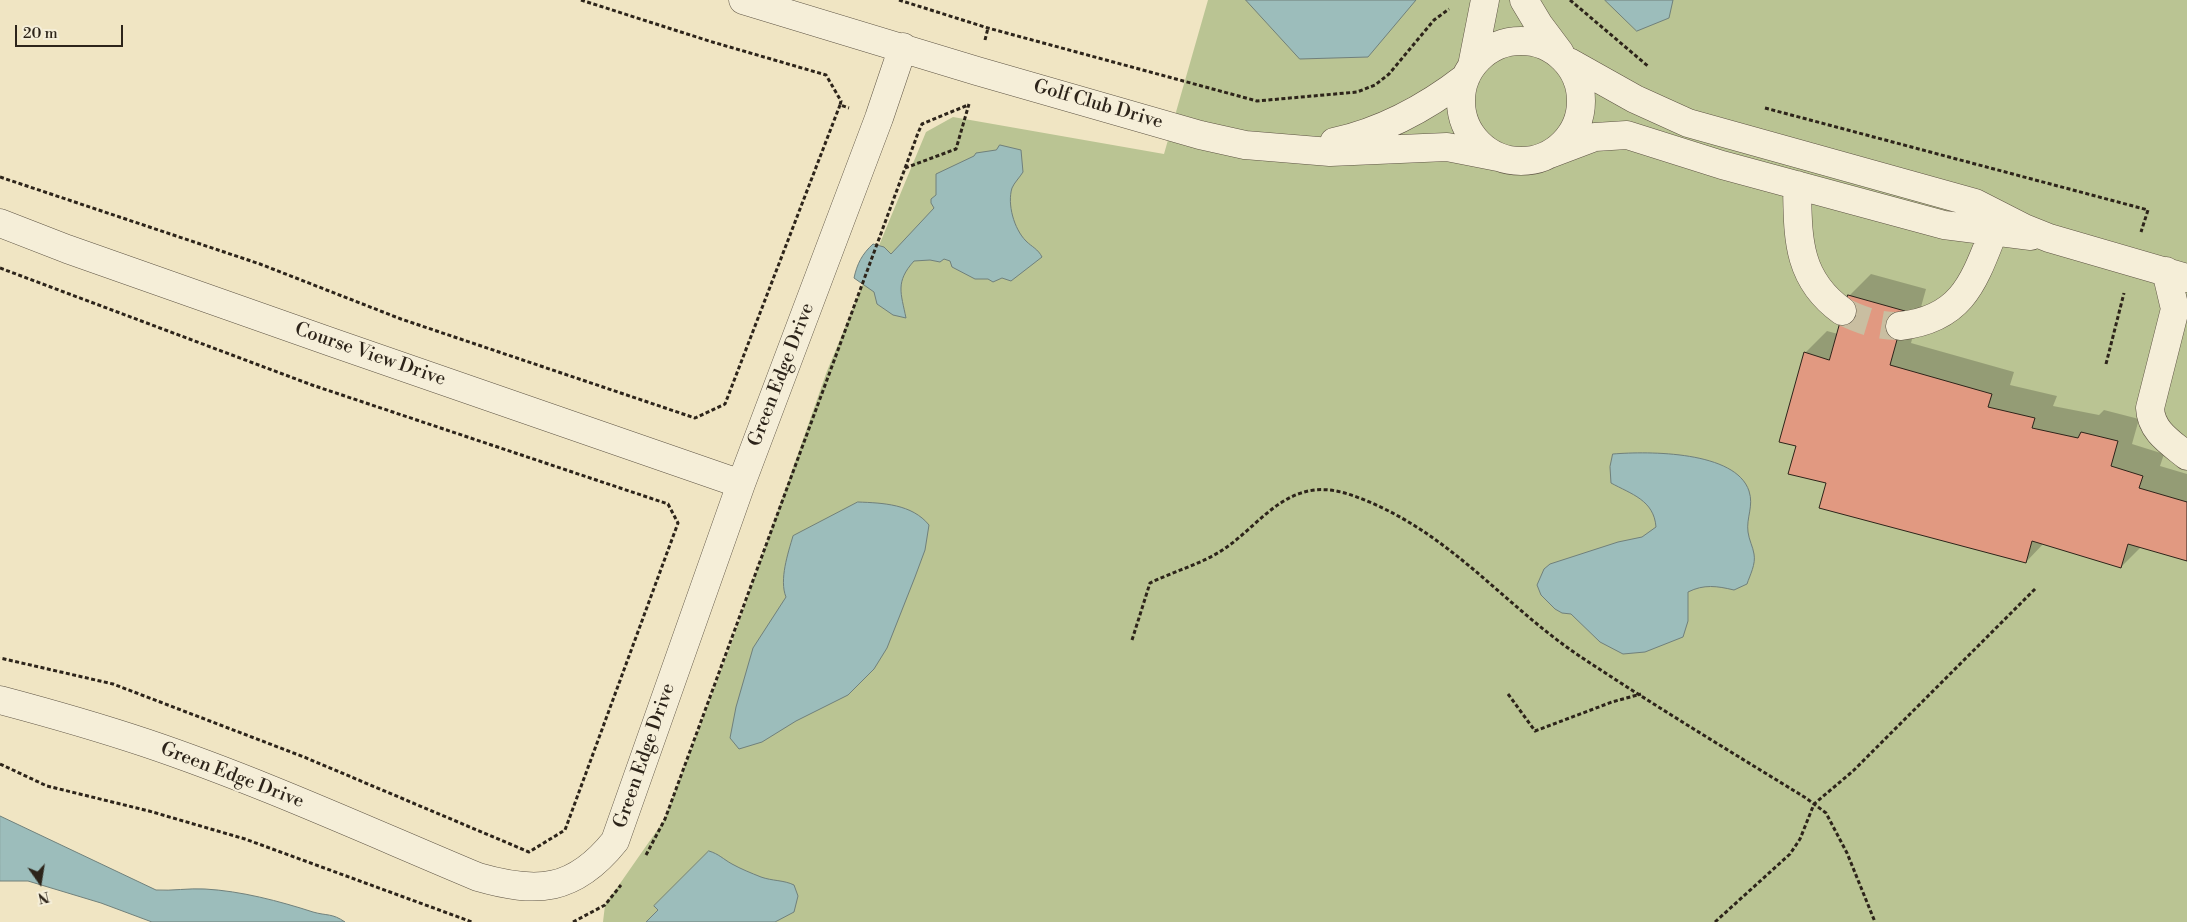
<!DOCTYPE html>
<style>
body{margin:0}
#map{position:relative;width:2187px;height:922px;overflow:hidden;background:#f0e5c3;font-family:"Libre Bodoni",serif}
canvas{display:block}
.north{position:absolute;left:15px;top:857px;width:50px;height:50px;-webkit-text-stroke:4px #f5eed8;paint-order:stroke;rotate:167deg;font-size:14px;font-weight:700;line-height:20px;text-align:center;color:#2d241a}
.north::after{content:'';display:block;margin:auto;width:18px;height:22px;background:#2d241a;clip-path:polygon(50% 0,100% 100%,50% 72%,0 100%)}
.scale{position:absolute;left:15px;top:25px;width:108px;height:22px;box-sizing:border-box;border:2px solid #2d241a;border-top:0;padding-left:6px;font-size:15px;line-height:18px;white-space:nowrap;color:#2d241a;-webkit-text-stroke:4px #f5eed8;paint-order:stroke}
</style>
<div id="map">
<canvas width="2187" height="922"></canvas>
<div class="north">N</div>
<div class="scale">20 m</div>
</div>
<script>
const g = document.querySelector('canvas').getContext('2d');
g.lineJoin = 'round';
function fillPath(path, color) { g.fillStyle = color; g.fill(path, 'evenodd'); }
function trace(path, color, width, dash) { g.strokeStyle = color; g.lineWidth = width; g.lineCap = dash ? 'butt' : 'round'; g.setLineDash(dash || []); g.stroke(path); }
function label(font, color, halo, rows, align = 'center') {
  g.font = font + ' "Libre Bodoni",serif'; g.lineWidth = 4.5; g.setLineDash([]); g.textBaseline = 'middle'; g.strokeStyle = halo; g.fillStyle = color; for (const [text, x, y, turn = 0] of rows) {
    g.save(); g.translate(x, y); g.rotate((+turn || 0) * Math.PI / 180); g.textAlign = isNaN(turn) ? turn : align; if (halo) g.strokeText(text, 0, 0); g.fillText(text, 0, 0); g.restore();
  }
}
fillPath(new Path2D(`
 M1208,0H2187V922H603L605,905L665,819L733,639L827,371L926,132L953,117L1164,154Z`), '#bac493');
const water = new Path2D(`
 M1246,0H1416L1368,57L1300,59Z
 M1605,0H1673L1669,18L1637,31Z
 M1000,145L1021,150L1023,172C1020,177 1014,183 1012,188C1007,204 1014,229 1026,241C1032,247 1038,249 1042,257L1011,281L1002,278L993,282L988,279H975L952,267L950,261L944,259L940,262L930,260L914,261C895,282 901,293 906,318L893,315L877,304L874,292L854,278C857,264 862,254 873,244L884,247L891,254L934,208L931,203V199L936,195V174L974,156L976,153L996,150Z
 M1613,454C1649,451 1736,451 1749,491C1754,506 1746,518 1748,532C1749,540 1753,547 1754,554C1756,564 1750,575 1747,584L1734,590C1717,586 1704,584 1688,592V621L1683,637L1645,652L1623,654L1600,642L1571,614L1562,613L1555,609L1541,595L1537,585L1544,569L1550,564L1618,542L1642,537L1656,527C1654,500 1631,494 1611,483L1610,467Z
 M858,502C883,503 912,504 929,525L925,550L915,577L887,648L874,669L848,695L796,721L762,742L739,749L730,738L736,707L753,648L786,597C779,580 788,553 793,536Z
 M0,816L156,890C172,891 189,888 205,889C241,891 279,901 313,912C327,916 332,913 345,922H152L101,903L28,881H0Z
 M709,851C719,854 723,859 732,864C741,869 751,873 761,877C772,881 784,880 794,885L798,896L794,912L775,922H646L658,910L654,906Z`);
fillPath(water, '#9cbdbb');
trace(water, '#70807b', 1);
fillPath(new Path2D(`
 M1871,274L1926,289L1911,343L2014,372L2010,385L2057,396L2053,406L2099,415L2104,410L2139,419L2132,444L2164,454L2160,466L2187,474V560L2141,547L2121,567L2044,543L2026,562L1827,482L1797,445L1805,353L1827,331L1838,334L1849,296Z`), '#0003');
const building = new Path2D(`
 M1848,295L1905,311L1890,365L1992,394L1988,407L2035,418L2032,428L2078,438L2081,432L2118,441L2111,466L2143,476L2139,488L2187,502V561L2128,544L2121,568L2032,541L2026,563L1819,508L1826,483L1788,474L1796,446L1779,442L1804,352L1829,360Z`);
fillPath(building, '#e19981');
trace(building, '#2d241a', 1);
trace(new Path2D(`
 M1842,311C1860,320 1880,327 1900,326`), '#c9bea1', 28, [28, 14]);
const minor = new Path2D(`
 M743,0L977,71L1200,135L1245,145L1330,152L1447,147L1498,157
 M1524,0L1539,25L1560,53
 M1461 101a60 60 0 1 1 120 0a60 60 0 1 1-120 0Z
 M1569,62L1635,99L1688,123L1975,203L2024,228L2049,238L2187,278
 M1472,66L1485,0
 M1334,142C1384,131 1426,108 1466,77
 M1550,154L1595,137L1627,135L1722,165L1944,225L2031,236
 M1797,185C1798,236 1796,278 1842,311
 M0,223L67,249L331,342L741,484
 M2166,271L2175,309L2150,408C2151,431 2170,442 2187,456
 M1900,326C1961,319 1973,284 1993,233
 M0,700C49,713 98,727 146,743C259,781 368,831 478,877C537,894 574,892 615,841L741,484L879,118L903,47`);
trace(minor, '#5e5444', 29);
trace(new Path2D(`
 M581,0L709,41L826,75L841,101L840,105L849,108
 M899,0L988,28L1257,101L1357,92L1375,85L1389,74L1434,20L1449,9
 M1570,0L1649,67
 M985,40L988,28
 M1765,108L2148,210L2141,232
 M905,168L956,149L969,104
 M0,177L260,264L401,319L695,418L725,404L840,105
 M0,268L312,385L668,504L678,523L565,830L529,852L304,757L113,684L0,658
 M2106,364L2124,293
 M1132,640L1150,583C1174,571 1202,564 1224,549C1254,529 1277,494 1315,490C1333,488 1350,494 1367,501C1454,537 1506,607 1581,657C1655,706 1731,752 1806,798L1826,813L1847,853L1875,922
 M1508,694L1535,731L1612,702L1641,694
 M0,764L47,786L149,811L245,839L472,922
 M646,855L665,819L918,133L922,124L968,105
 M573,922L605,905L621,885
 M1715,922L1790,854L1800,839L1814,804L1853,771L2036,588`), '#2d241a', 3, [4, 2.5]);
trace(minor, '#f5eed8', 28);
label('19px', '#2d241a', '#f5eed8', [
 ["Golf Club Drive",1098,105,16],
 ["Course View Drive",370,355,19],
 ["Green Edge Drive",782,375,-69],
 ["Green Edge Drive",645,756,-71],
 ["Green Edge Drive",232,776,21]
]);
</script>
